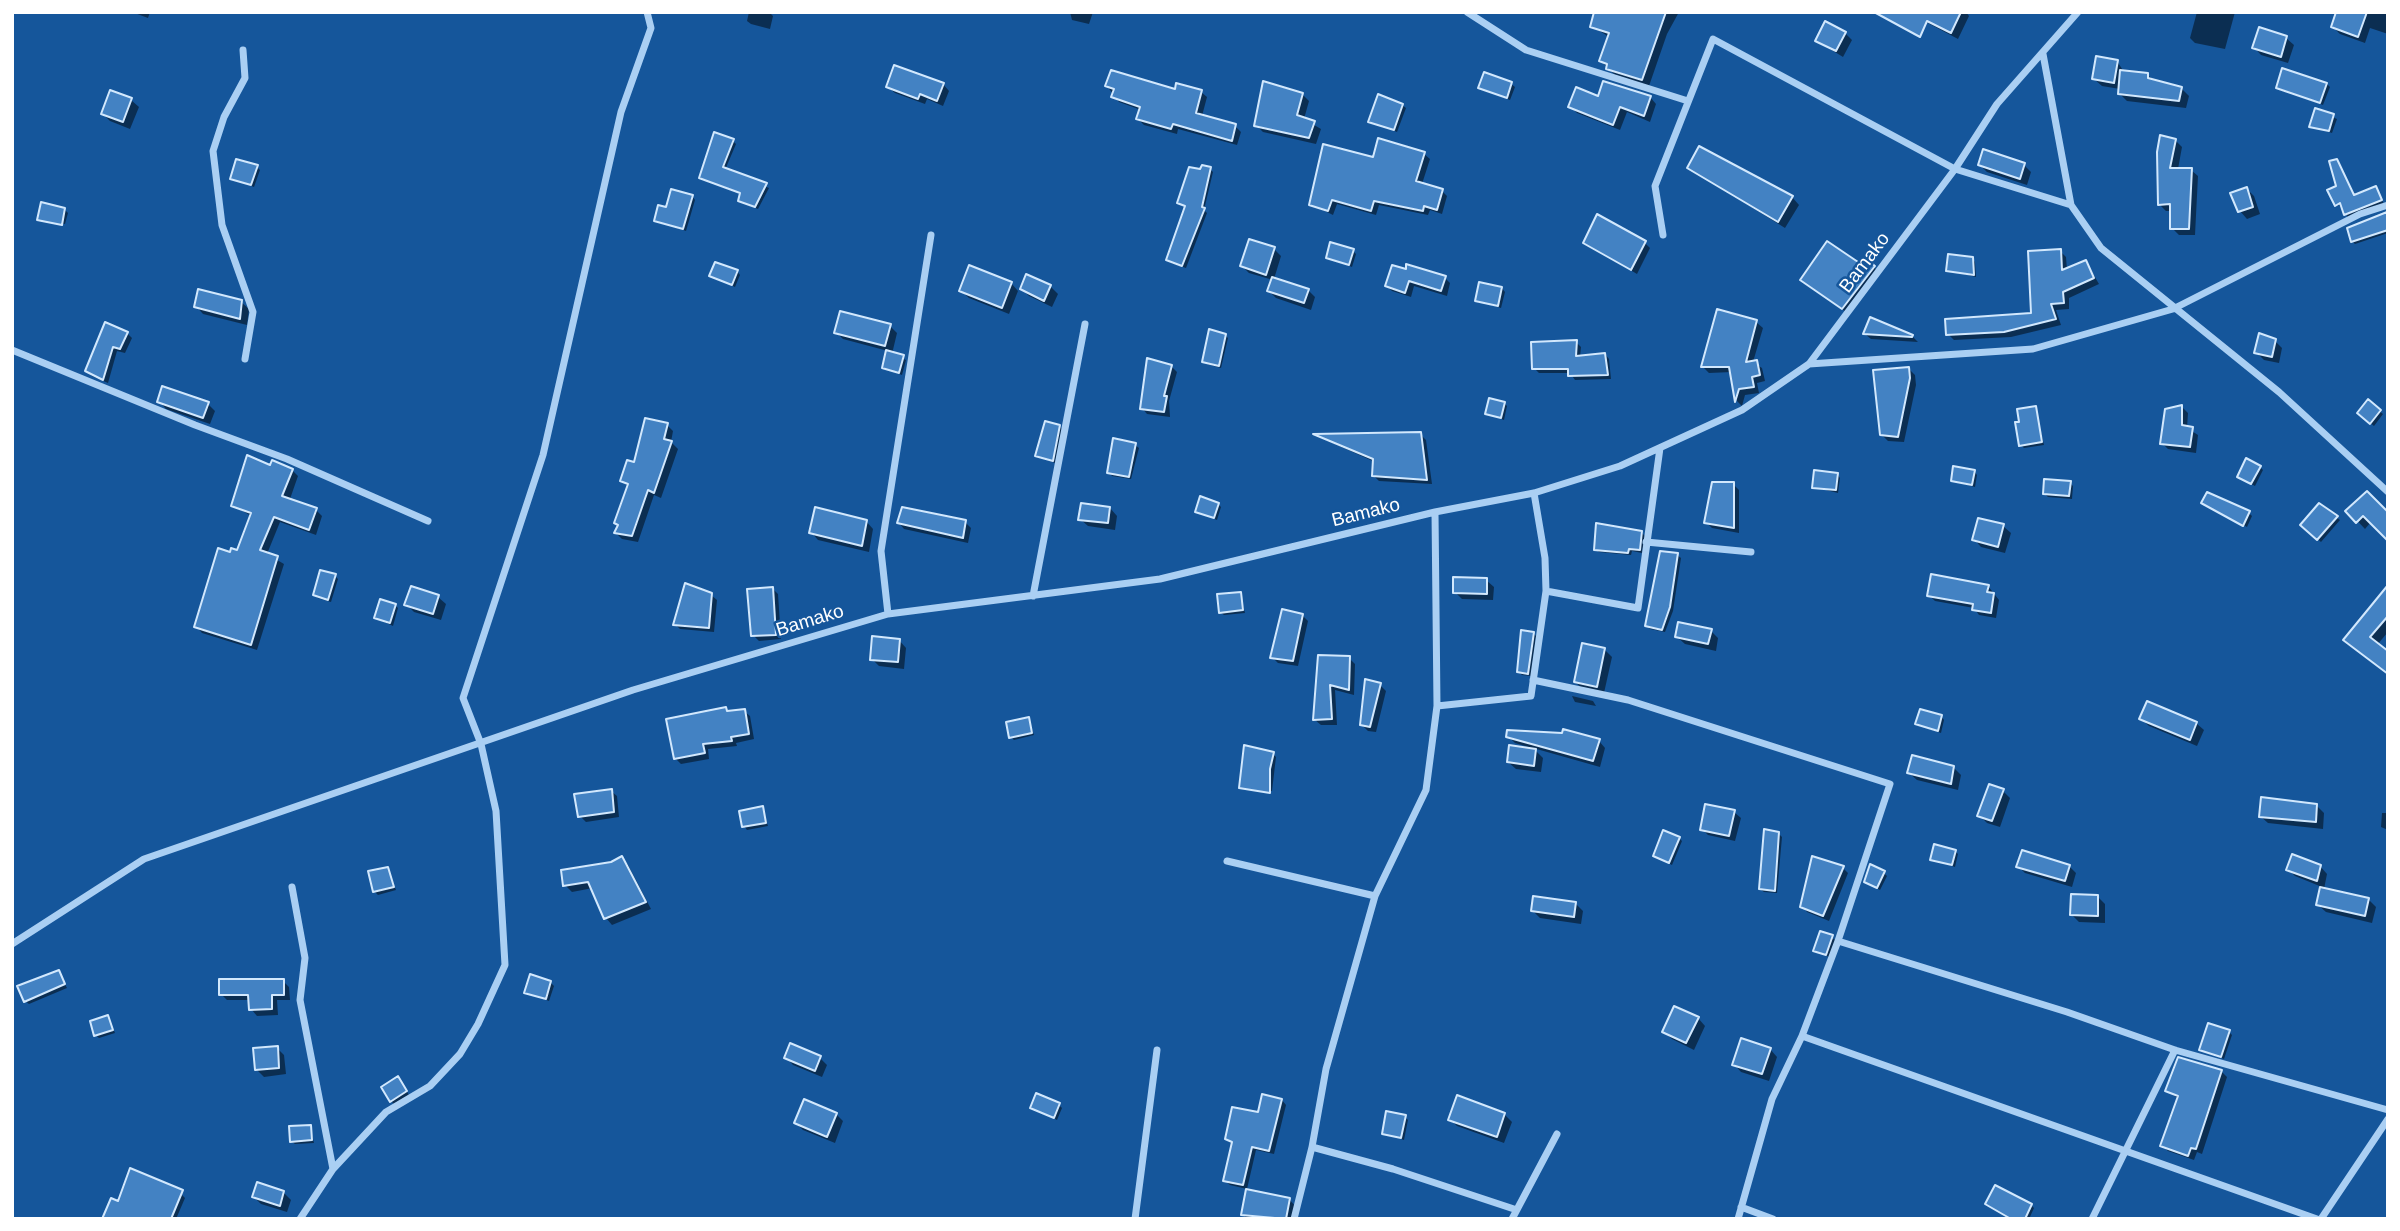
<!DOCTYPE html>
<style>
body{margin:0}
#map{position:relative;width:2400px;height:1231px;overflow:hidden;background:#15569b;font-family:Helvetica,sans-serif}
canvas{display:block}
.frame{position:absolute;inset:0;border:14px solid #fff;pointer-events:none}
</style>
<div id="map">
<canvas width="2400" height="1231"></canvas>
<div class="frame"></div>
</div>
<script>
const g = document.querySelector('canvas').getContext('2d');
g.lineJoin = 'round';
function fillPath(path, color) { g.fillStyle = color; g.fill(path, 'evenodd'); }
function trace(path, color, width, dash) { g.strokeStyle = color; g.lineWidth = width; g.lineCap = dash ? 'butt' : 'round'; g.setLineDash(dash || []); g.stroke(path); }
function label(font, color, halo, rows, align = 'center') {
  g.font = font + ' Helvetica,sans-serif'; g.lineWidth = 5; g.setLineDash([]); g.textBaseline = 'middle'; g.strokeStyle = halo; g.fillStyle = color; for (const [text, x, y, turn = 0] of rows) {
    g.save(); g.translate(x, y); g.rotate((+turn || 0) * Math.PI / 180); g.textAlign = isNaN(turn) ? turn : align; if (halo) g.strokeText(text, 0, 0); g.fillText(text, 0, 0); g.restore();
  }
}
fillPath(new Path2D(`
 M132,12H150L148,18Z
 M749,12L770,13L773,16L770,29L751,24L747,21Z
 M1070,12H1093L1089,24L1072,20Z
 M1596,12H1679L1667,34L1649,86L1615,75L1601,61L1609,37L1592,26Z
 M1918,12H1966L1969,16L1958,39L1924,21Z
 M2197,12H2235L2225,49L2195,43L2190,38Z
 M2362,12H2388V34L2370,28L2365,43L2340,34L2333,27Z
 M1845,33L1852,40L1843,57L1817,41Z
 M2286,38L2294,45L2288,63L2261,55L2254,47Z
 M2117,61L2124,72L2148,75L2155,82L2181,88L2189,96L2186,108L2127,101L2120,94V89L2102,86L2094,79Z
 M943,84L949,91L943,106L927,99L925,104L895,93L888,87Z
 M1511,84L1515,87L1510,100L1480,88Z
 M2327,84L2330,87L2323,105L2278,88Z
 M1107,86L1201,92L1207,97L1202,116L1235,126L1241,132L1237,145L1178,129L1177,134L1144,125L1138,119L1141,110L1119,102Z
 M1302,94L1309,101L1304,119L1321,129L1316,144L1263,132L1256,125Z
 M1650,97L1656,104L1650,122L1627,112L1620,130L1577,113L1570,106L1599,98Z
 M131,100L139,107L130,129L110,121L103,114Z
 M1402,105L1406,108L1397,132L1370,121Z
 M2316,110L2337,119L2332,133L2311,126Z
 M733,141L736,144L725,170L769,188L758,209L743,203L740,200L742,194L701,177Z
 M2176,141L2182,147L2178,169L2191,170L2198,176L2195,235H2179L2172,228V211H2166L2160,205Z
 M1424,154L1430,159L1422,184L1442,191L1447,196L1442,214L1430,210L1428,215L1379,205L1376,215L1337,204L1333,215L1311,204L1374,159Z
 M2336,161L2355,197L2375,188L2384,204L2348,218L2343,206L2337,205Z
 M1980,165H2024L2031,172L2027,185L1987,172Z
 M257,167L260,170L254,187L232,178Z
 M1689,168L1792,197L1799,205L1785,228Z
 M1210,169L1213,172L1204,210L1207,213L1186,268L1171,263L1168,260L1187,207L1179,203L1201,171Z
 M2247,189L2254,196L2260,214L2247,219L2240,211Z
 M692,196L695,200L686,231L656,220L667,209Z
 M42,205L64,209L68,213L65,224L40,221Z
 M2385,214L2388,233L2355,244L2352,241Z
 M1585,243H1645L1650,248L1637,274Z
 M1274,249L1281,256L1274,279L1308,290L1315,297L1311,310L1276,298L1269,291L1273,280L1249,273L1242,266Z
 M1353,251L1356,254L1352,267L1328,257Z
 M2060,251L2066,257L2067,270L2086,262L2099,284L2069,298V309L2056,310L2061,325L2011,337L1954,340L1948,334L2033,314Z
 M1972,258L1975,262L1976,277L1948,270Z
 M1861,266L1874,267L1879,273L1849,314L1808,285Z
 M1393,267L1445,278L1450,283L1447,296L1414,286L1411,297L1392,291L1387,286Z
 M737,271L740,275L735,287L711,276Z
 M1027,276L1050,286L1058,294L1052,307L1029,296L1022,289Z
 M1011,283L1018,291L1009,314L969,298L961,291Z
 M1502,288L1505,292L1501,308L1477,300Z
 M241,302L249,309L247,325L203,314L196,306Z
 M1756,322L1763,328L1753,362L1762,368L1765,381L1757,383L1759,393L1745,395L1742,406L1737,401L1732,372L1709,373L1703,367Z
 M890,326L897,333L892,354L906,360L902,375L884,368L888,351L843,339L836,332Z
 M127,333L132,338L125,353L117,351L108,383L92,376L87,371Z
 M1865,334L1912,336L1918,342L1871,339Z
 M1225,335L1228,338L1221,368L1207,364L1204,361Z
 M2275,341L2282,348L2279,363L2264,360L2256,352Z
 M1576,342L1581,347L1580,357L1605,354L1609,359L1611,379L1575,380L1570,373H1539L1534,368Z
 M1148,360L1172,367L1177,372L1169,401L1170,417L1147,414L1142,408Z
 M1909,369L1915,375L1916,385L1904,442L1888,441L1881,434Z
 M159,401L208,404L215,411L210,424L166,409Z
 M2368,402L2383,414L2374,426L2362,416Z
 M1504,403L1507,406L1504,420L1487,413Z
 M2182,407L2188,413L2187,428L2198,435L2196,453L2168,449L2162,443Z
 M2035,408L2044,445L2024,448L2021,445V424Z
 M667,425L673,431L671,442L678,449L661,498L654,495L638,542L622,539L616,533L629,487L622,481Z
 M1059,426L1062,429L1055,463L1037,455Z
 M1420,434L1426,440L1432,484L1379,481L1374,476L1375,462L1317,436Z
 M1135,445L1139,448L1131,479L1112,476L1109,472Z
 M271,467L292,470L298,476L290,499L316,510L322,516L316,535L280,522L267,554L284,564L257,650L202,633L196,626L231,554L238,552L251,516L233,505Z
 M2260,467L2263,470L2255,486L2242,479Z
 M1974,471L1977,475L1975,487L1953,481Z
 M1837,474L1840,478L1838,493L1814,487Z
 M2070,483L2073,486L2072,499L2048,497L2045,494Z
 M1733,484L1739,490V533L1712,528L1706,522Z
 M2367,493L2371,522L2365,529L2348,511Z
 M1218,504L1221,507L1217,520L1197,512Z
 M2207,505L2249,513L2252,516L2247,527Z
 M2319,505L2340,520L2321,542L2302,525Z
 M1110,508L1117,516L1115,530L1088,526L1080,519Z
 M866,521L873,529L869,552L818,540L811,532Z
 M965,522L971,528L968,543L904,529L899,523Z
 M2003,526L2011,533L2005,553L1981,547L1974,539Z
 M1642,533L1645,536L1642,553L1632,551L1631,555L1599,552L1596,549Z
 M1677,555L1681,558L1673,611L1665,632L1650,629L1647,626Z
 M335,576L338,579L331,602L318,598L315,595Z
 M1486,580L1494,587L1493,600L1462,599L1455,592Z
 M1988,586L1999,600L1996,618L1979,615L1974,608L1935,601L1929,595Z
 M412,588L438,597L446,604L441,620L414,612L406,604Z
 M772,588L778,594L781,639L759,641L753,635Z
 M2388,588V632L2377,645L2388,653V674L2353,647Z
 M1240,594L1245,613L1224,615L1220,612Z
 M711,595L717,600L714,632L680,629L675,624Z
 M395,605L398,608L393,626L376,618Z
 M1302,615L1308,621L1298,666L1278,663L1272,657Z
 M1711,631L1718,638L1716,651L1685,644L1677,637Z
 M1533,633L1536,636L1531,676L1522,675L1519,672Z
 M899,640L906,648L904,669L879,666L872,659Z
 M1605,650L1612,657L1604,693L1583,689L1575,682Z
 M1320,657L1349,658L1355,664L1354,695L1335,690L1337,725H1321L1315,720Z
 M1380,685L1386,691L1376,732L1368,731L1362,725Z
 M1572,696L1593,701L1596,706L1575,702Z
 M726,709L729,713L744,711L750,716L754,739L736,743L737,746L708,749L709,759L681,764L675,758Z
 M1941,716L1944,720L1941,733L1917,724Z
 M1028,719L1034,735L1014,740L1011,737Z
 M2141,719L2196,723L2204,730L2197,746L2149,726Z
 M1508,736L1599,741L1605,748L1600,767L1533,748L1543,758L1541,772L1516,769L1508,762L1532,748L1515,743Z
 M1273,754L1276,757L1272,791L1242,789Z
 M1953,767L1961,775L1958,790L1917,780L1909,773Z
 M611,791L617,796L619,817L586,822L580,816Z
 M2003,791L2010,798L2000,827L1987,823L1979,815Z
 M2317,806L2324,813L2323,829L2268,823L2260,816Z
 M762,808L768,826L747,830L744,826Z
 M1734,812L1741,818L1735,841L1708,835L1702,829Z
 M2382,813H2388V830L2381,827Z
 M1779,834L1782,837L1777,893L1764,892L1760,889Z
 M1679,838L1682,841L1672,865L1655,856Z
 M1955,851L1958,854L1955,867L1932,859Z
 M622,858L628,865L651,909L612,925L606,918L593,888L572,892L565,885Z
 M2018,866H2069L2076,873L2072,887L2025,873Z
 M2320,866L2327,874L2324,889L2368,899L2376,907L2372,923L2326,912L2318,905L2322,887L2295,876L2288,869Z
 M1843,868L1848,873L1829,921L1807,912L1802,906Z
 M387,869L396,890L378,895L375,892Z
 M1884,873L1887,876L1880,890L1866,882Z
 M2098,897L2105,904V923L2079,922L2072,915Z
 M1576,904L1583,911L1581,924L1540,918L1533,911Z
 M1821,933L1836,940L1829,957L1815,950Z
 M58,972L67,988L29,1004L25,1001Z
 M283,981L289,987L290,1000H277L278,1015L257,1016L251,1009L250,1000H227L221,994Z
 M550,982L554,986L549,1001L526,992Z
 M108,1017L115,1033L99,1038L96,1035Z
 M1698,1018L1705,1026L1694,1050L1672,1039L1664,1032Z
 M2229,1032L2232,1035L2224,1059L2201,1050Z
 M277,1048L284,1055L286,1074L264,1077L256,1069Z
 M1770,1049L1777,1057L1769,1081L1741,1072L1734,1064Z
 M786,1057L820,1058L827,1065L822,1077L793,1065Z
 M2221,1071L2227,1077L2202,1154L2197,1152L2194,1160L2168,1151L2162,1145L2179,1099L2167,1091Z
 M401,1082L409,1095L394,1104L391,1101Z
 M1282,1100L1286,1105L1274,1154L1256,1150L1247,1189L1230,1185L1225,1181L1233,1144L1227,1139Z
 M1059,1105L1062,1108L1057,1120L1032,1107Z
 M836,1114L843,1121L835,1143L803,1130L796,1123Z
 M1504,1114L1512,1122L1504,1143L1457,1126L1450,1119Z
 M1405,1117L1408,1120L1404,1140L1384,1133Z
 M310,1127L314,1143L295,1144L291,1141Z
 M177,1190L185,1198L176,1219H103L119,1203Z
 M283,1192L291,1200L287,1212L261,1204L254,1197Z
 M1289,1199L1296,1207L1294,1219H1247L1243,1214Z
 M2031,1205L2034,1208L2029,1219H2012Z`), '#0007');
const building = new Path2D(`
 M1594,12H1666L1642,80L1606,69L1607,64L1599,61L1609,33L1590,27Z
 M1874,12H1961L1951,33L1927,21L1920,37Z
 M2336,12H2367L2358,37L2331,27Z
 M1825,21L1846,32L1836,51L1815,41Z
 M2259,27L2287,36L2281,57L2252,48Z
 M2096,56L2118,60L2114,83L2092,79Z
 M894,65L944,83L937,101L920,94L918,99L886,87Z
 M2282,68L2327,83L2320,103L2276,88Z
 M1111,70L1175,89L1176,83L1202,90L1196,113L1236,124L1232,141L1173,124L1171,129L1136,119L1140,107L1111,97L1114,89L1105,86Z
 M2120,70L2148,73V78L2182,87L2179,101L2118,94Z
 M1484,72L1512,82L1507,98L1478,88Z
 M1263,81L1303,93L1297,115L1315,121L1309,138L1254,126Z
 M1603,81L1651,96L1644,116L1620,107L1613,125L1568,107L1576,87L1598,96Z
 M110,90L132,98L123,122L101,114Z
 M1378,94L1403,104L1394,130L1368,122Z
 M2315,108L2334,114L2329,131L2309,127Z
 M714,132L734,139L723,167L767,183L755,207L738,201L740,193L699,178Z
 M2160,135L2176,139L2170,168H2192L2189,229H2170V204L2158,205L2157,152Z
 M1378,138L1425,152L1416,181L1443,189L1437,210L1424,206L1423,211L1374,201L1371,211L1332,200L1328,211L1309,205L1323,144L1373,157Z
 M1699,146L1793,196L1778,222L1687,168Z
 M1983,149L2025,163L2020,179L1978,165Z
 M236,159L258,165L251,185L230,179Z
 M2337,159L2354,195L2376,186L2382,200L2344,215L2340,203L2335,206L2327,190L2336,186L2329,161Z
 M1202,165L1211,167L1202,207L1205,208L1182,266L1166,260L1185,206L1177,203L1189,167L1200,169Z
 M2247,187L2253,207L2238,212L2230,193Z
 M671,189L693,195L683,229L654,221L658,205L666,207Z
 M41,202L65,208L62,225L37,220Z
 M2387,212L2388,230L2351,242L2347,228Z
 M1597,214L1646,241L1631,270L1583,243Z
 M1249,239L1275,247L1266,275L1240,266Z
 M1827,241L1861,264L1865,258L1875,266L1842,309L1800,280Z
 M1330,242L1354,249L1349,265L1326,258Z
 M2061,249L2062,270L2086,260L2094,278L2063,292L2064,303L2051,304L2056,319L2004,332L1946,335L1945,319L2031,313L2028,251Z
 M1948,254L1973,257L1974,275L1946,271Z
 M715,262L738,270L732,285L709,276Z
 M1406,264L1446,276L1441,291L1409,281L1405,293L1385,286L1392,265L1406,269Z
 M969,265L1012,282L1002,308L959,291Z
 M1026,274L1051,285L1044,301L1020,289Z
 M1272,277L1309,289L1304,303L1267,291Z
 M1479,282L1502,287L1498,306L1475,301Z
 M198,289L242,300L240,319L194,307Z
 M1717,309L1757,320L1746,362L1757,360L1760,375L1752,377L1754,387L1739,389L1735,402L1729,367H1701Z
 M840,311L891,324L885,346L834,333Z
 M1870,317L1913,335L1912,337L1863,334Z
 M105,322L128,332L120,349L113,347L103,380L85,371Z
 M1209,329L1226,334L1219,366L1202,362Z
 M2259,333L2276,339L2272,357L2254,353Z
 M1577,340L1576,356L1605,353L1608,375L1568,376V369H1532L1531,342Z
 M886,350L904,355L899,373L882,368Z
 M1147,358L1172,365L1164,396H1167L1164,412L1140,409Z
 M1909,367L1910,378L1898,437L1880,435L1873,370Z
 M162,386L209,402L203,418L157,402Z
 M1489,398L1505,402L1501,418L1485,414Z
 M2368,399L2381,410L2370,424L2357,413Z
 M2182,405V425L2193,427L2190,447L2160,444L2165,409Z
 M2036,406L2042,442L2019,446L2015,422H2019L2017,409Z
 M645,418L668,423L664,439L672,441L654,493L648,490L632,536L614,533L618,525L614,523L628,484L620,481L627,460L634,462Z
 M1045,421L1060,425L1053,461L1035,456Z
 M1421,432L1427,480L1372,476L1373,459L1313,434Z
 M1113,438L1136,443L1129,477L1107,473Z
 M247,455L270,465L272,460L293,469L282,496L317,508L309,530L274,517L260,550L278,556L251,645L194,627L218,548L230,552L231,548L237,550L251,513L231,506Z
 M2246,458L2261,466L2251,484L2237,477Z
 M1953,466L1975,470L1972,485L1951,481Z
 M1814,470L1838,473L1836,490L1812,488Z
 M2044,479L2071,481L2069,496L2043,494Z
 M1712,482H1734V528L1704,523Z
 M2367,491L2388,512V541L2363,516L2356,523L2345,511Z
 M2207,492L2250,511L2243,526L2201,503Z
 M1200,496L1219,503L1214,518L1195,512Z
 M1081,503L1110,507L1108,523L1078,520Z
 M2319,503L2338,516L2317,540L2300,525Z
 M815,507L867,520L862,546L809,533Z
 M902,507L966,520L963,538L897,523Z
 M1978,518L2004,524L1998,547L1972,540Z
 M1596,523L1642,531L1640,550L1629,549L1628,553L1594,550Z
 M1660,551L1678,553L1670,607L1662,630L1645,626Z
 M320,570L336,574L328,600L313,595Z
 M1931,574L1989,585L1987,592L1994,593L1991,613L1972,610L1973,604L1927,596Z
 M1453,577L1487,578V594L1453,593Z
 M685,583L712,593L709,628L673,625Z
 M2388,585V616L2370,637L2388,651V674L2343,640Z
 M411,586L439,595L433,614L404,605Z
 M773,587L776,635L751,636L747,589Z
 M1241,592L1243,610L1219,613L1217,594Z
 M380,599L396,604L390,623L374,618Z
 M1282,609L1303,614L1293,661L1270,658Z
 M1678,622L1712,629L1708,644L1675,637Z
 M1521,630L1534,632L1528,674L1517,672Z
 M872,636L900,639L898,662L870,660Z
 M1582,643L1605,648L1597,687L1574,682Z
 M1318,655L1350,656L1349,690L1330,685L1332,719L1313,720Z
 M1365,679L1381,683L1370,727L1360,725Z
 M2147,701L2197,722L2190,740L2139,719Z
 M726,707L727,711L745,709L749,734L731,737L732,741L703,744L705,753L674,759L666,719Z
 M1920,709L1942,715L1938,731L1915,724Z
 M1029,717L1032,733L1009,738L1006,722Z
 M1563,729L1600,739L1593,761L1506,737L1507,730L1562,733Z
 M1244,745L1274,752L1270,769V793L1239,788Z
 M1509,745L1536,749L1534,766L1507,762Z
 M1912,755L1954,766L1951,784L1907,773Z
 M1989,784L2004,789L1992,821L1977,816Z
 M612,789L614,812L578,817L574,794Z
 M2261,797L2317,804L2316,822L2259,817Z
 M1705,804L1735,810L1729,836L1700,830Z
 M763,806L766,823L742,827L739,811Z
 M1764,829L1779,832L1775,891L1759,889Z
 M1663,830L1680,837L1669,863L1653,856Z
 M1934,844L1956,850L1952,865L1930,860Z
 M2022,850L2070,865L2065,881L2016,867Z
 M2292,854L2321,865L2317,881L2286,870Z
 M622,856L646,902L604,919L588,882L563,886L561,870L611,862Z
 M1812,856L1844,866L1823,916L1800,907Z
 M1870,864L1885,871L1877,888L1864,882Z
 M388,867L394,887L373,892L368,871Z
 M2320,887L2369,898L2365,916L2316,905Z
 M2071,894L2098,895V916L2070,915Z
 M1533,896L1576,902L1574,917L1531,911Z
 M1820,931L1833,935L1826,955L1813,951Z
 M59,970L65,984L24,1002L17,986Z
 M530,974L551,981L546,999L524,993Z
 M219,979H284V995H272V1009L249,1010L248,995H219Z
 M1674,1006L1699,1017L1686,1043L1662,1032Z
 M108,1015L113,1030L94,1036L90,1021Z
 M2208,1023L2230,1030L2221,1057L2199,1050Z
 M1741,1038L1771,1048L1762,1074L1732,1065Z
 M790,1043L821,1056L815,1071L784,1058Z
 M278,1046L279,1068L255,1070L253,1048Z
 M2178,1057L2222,1070L2196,1149L2191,1148L2188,1156L2160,1146L2178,1096L2165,1091Z
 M398,1076L407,1091L390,1102L381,1087Z
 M1036,1093L1060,1103L1054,1118L1030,1108Z
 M1262,1094L1282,1099L1269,1151L1252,1147L1243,1185L1223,1181L1232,1142L1225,1139L1232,1107L1258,1112Z
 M1457,1095L1505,1113L1497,1137L1448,1120Z
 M804,1099L837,1113L827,1137L794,1123Z
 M1386,1111L1406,1115L1401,1138L1382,1134Z
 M311,1125L312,1140L290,1142L289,1126Z
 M130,1168L183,1190L171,1219H102L111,1198L118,1201Z
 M257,1182L284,1191L280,1206L252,1197Z
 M1995,1185L2032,1204L2025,1219H2011L1985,1204Z
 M1246,1189L1290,1198L1286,1219L1241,1215Z`);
fillPath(building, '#4382c3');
trace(building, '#d2e8fd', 2);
trace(new Path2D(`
 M1467,12L1526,50L1688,101
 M243,50L245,78L224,117L213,151L222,225L253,312L245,359
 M2043,54L2071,205
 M1663,235L1655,186L1713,39L1955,169L2071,205L2101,248L2279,392L2388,492
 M12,350L195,425L287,459L428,521
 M1809,364L2033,349L2173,309L2360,214L2388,205
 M1646,542L1751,552
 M1546,591L1638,608L1660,448
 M1033,596L1085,324
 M888,614L881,551L931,235
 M1533,680L1628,700L1890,784L1838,941L1802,1036L1772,1099L1738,1219
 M1437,706L1531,696L1546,591L1545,558L1534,493
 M1227,861L1375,896
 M292,887L305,958L300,1000L333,1169
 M1838,941L2067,1012L2175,1050L2388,1110
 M12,944L144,859L633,690L888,614L1160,579L1435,512L1534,493L1620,466L1742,410L1809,364L1955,169L1997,104L2078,12
 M1802,1036L2317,1219
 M1312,1147L1393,1169L1517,1210
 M1741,1207L1773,1219
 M300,1219L333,1169L386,1112L430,1086L460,1054L478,1024L505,965L496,811L481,744L463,698L543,455L621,112L651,28L647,12
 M1135,1219L1157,1050
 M1294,1219L1312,1147L1326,1069L1375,896L1426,790L1437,706L1435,512
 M1512,1219L1557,1134
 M2092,1219L2175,1050
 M2321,1219L2388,1119`), '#aacff3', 7);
label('19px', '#fff', '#15569b', [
 ["Bamako",1865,263,-53],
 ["Bamako",1366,513,-14],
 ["Bamako",810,621,-17]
]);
</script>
